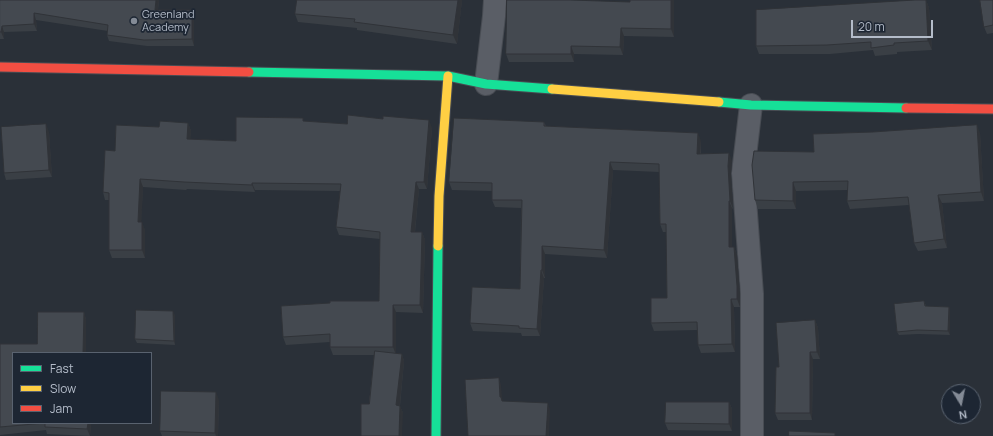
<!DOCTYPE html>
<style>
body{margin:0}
#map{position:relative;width:993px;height:436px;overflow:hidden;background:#2a3038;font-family:Manrope,sans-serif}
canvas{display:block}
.legend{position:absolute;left:12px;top:352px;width:140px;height:72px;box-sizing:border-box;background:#1d2633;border:1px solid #59626f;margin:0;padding:5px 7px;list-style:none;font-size:12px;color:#b4bcc9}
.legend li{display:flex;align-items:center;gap:8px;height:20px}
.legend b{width:20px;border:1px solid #59626f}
.north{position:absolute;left:941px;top:384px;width:40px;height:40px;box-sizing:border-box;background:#1d2633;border:1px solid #59626f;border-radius:50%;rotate:170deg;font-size:11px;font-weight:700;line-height:16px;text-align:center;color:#b4bcc9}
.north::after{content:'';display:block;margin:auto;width:14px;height:18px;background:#848b96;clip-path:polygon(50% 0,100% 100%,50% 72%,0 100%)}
.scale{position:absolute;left:851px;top:20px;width:82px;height:18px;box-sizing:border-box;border:2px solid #b4bcc9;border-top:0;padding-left:5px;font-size:12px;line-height:14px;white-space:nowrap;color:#b4bcc9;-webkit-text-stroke:3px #1d2633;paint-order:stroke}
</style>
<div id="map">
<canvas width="993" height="436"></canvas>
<ul class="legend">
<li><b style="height:5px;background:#16e098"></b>Fast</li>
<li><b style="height:5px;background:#ffcf43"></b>Slow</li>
<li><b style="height:5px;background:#f24e42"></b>Jam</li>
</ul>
<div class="north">N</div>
<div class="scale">20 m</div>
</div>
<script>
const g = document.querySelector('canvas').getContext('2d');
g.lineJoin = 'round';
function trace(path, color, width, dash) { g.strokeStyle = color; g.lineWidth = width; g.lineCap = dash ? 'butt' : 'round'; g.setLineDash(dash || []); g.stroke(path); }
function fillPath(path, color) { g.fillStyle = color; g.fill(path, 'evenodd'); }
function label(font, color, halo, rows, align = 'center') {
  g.font = font + ' Manrope,sans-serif'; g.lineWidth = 3.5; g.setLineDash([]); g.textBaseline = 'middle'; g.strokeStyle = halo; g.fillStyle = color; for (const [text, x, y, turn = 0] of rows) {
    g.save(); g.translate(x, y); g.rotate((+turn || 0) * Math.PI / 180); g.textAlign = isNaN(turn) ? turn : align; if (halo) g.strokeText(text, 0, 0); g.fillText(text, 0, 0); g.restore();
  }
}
const street = new Path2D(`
 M486,84L494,16L495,0
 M751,105L743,173L752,294V436`);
const fast = new Path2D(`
 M249,72L448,76L486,84L552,89
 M719,102L751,105L906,108
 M436,436L438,246`);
const slow = new Path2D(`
 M552,89L719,102
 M438,246L439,196L448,76`);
const jam = new Path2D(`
 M0,67L249,72
 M906,108L993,109`);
trace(street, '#484c53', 24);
trace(fast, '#484c53', 11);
trace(slow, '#484c53', 11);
trace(jam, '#484c53', 11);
trace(street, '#5a5e66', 22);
trace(fast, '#16e098', 9);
trace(slow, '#ffcf43', 9);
trace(jam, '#f24e42', 9);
fillPath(new Path2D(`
 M0,0H159L158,10L194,16V46H147L109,41L107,35L108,31L36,20L37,31L4,32V39H0Z
 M297,0H462L457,44L357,30V28L298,22L295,14Z
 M630,0H674V37L624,36L623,55L574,54V62H509L506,54L630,2Z
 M926,0L929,8L932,50L897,52V54L875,56L873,50L830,54H759L756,46Z
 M993,0V33L987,34L984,27Z
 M304,121L347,124L432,128L427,189H419L415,232H422L425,240L423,313L396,312V353L402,354L404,361L400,406L403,413L369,404L374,355H333L330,347V342L286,345L283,337L379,301L380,239L339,235L336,227L340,191L255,190V192L187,189L186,190L143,187L141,222L145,230V258H112L109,250V200H105L103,192L115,151L159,127L188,123L191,131L190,139L236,141Z
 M544,122L546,126L701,141V154L732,161L731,174L733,209L732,208V247H734L737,255L740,294V307H734L735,352L701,353L698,345L697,330L654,331L651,323L667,298L666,232H663L660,224L659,172L613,170L607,258L545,254V278H544L540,336H522L521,333L473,331L470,323L520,289L521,208L495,207L492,200V191L452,190L449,182Z
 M49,132L52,177L6,180L4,173Z
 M980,133L984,201L942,203L947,248L918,251L914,243L909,205L850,209L847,201L848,190L796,191V209H758L755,200L814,152Z
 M924,301L926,306L949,307L950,311V335L918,334L899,335L897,332Z
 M84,312L86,320V353H13L91,423L90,436L47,434L46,430L0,435V344H37Z
 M175,315V345L137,343L135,339Z
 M815,320L818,328L820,359H813L812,420H778L775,413L779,367Z
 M219,400L218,436H162L160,431Z
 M729,402L732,409V431L668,430L665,423Z`), '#3a3f45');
fillPath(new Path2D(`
 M156,0H159L157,16L155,10Z
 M458,0H462L457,44L453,35Z
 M671,0H674V37L671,29Z
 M926,0L929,8L932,50L928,41Z
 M192,10L194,16V46L192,39Z
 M34,13L36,20L37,31L34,24Z
 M2,26L4,32V39L1,32Z
 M621,28L624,36L623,55L620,47Z
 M571,46L574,54V62L571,54Z
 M429,120L432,128L427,189L424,182Z
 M188,123L191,131L190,146L187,139Z
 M46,124L49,132L52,177L49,170Z
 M977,125L980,133L984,201L981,192Z
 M698,133L701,141L700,162L697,154Z
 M729,153L732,161L731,174L733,209L730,201L728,166Z
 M610,162L613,170L607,258L604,250Z
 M140,179L143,187L141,230L138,222Z
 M416,182L419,189L414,239L411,232Z
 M793,182L796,191V209L793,201Z
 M252,183L255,190V192L252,185Z
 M938,195L942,203L947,248L944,239Z
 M729,201L732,208V255L729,247Z
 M142,222L145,230V258L142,250Z
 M422,232L425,240L423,313L420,305Z
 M542,246L545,254V278L542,270Z
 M734,247L737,255L740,294V307L737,299Z
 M541,270L544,278L540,336L537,329Z
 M731,299L734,307L735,352L732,344Z
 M393,305L396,312V355L393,347Z
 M949,307L950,311V335L948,331Z
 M173,311L175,315V345L174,341Z
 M84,312L86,320V353H83Z
 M815,320L818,328L820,359L817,352Z
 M810,352L813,359L812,420L810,413Z
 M402,354L404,361L399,413L396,405Z
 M499,378L501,385L502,398L504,404L500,397Z
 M216,392L219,400L218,436H216L215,433Z
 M729,402L732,409V431L729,424Z
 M548,403L550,410L549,436H546Z
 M400,406L403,413L402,436H399Z
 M88,423H91L90,436L87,429Z`), '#303338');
const building = new Path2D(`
 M0,0H156L155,10H192V39L144,40L107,35L108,25L34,13V24L2,26L1,32H0Z
 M297,0H458L453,35L354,22L355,19L295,14Z
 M507,0H571L630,2V0H671V29L621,28L620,47L571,46V54H506Z
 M915,0H926L928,41L894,43V45L871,48V42L827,45L756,46V10Z
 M980,0H993V25L984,27Z
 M348,115L383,119V116L429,120L424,182H416L411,232H422L420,305H393V347H330V334L283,337L281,306L330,303V301H379L380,232L336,227L341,184L252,183V185L184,182L140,179L138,222H142V250H109V193L103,192L105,150L115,151L116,125L159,127L160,121L188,123L187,139L236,141V117L303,118V121L347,124Z
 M454,118L544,122V126L698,133L697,154L729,153L728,166L730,201H729V247H734L737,286V299H731L732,344L698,345L697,322L651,323V298H667L666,224H660L659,164L610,162L604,250L542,246V270H541L537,329L519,328V326L470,323L472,287L520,289L522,200H492V183L449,182Z
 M46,124L49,170L4,173L1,127Z
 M977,125L981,192L938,195L944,239L914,243L908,197L847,201L848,181L793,182V201L755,200L752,165L754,151L814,152L813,134L873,132Z
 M924,301L925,306L949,307L948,331L917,330L897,332L894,304Z
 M136,310L173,311L174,341L135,339Z
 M38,312H84L83,353H13V423H88L87,429L45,427V423L0,427V344H37Z
 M815,320L817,352H810V413H775L776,367H779L776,323Z
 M375,351L402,354L396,405L400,406L399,436H361V404H369Z
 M499,378L500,397H501L502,401L548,403L546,436H468L465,380Z
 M161,391L216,392L215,433L160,431Z
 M666,402H729V424L665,423Z
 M789,431L835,433V436H789Z`);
fillPath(building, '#444950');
trace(building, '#303338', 1);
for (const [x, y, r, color] of [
 [134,21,4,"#848b96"]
]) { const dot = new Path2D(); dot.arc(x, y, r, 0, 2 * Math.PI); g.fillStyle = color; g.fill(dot); trace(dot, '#1d2633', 1.5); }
label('11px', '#b4bcc9', '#1d2633', [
 ["Greenland",142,15],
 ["Academy",142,28]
], 'left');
</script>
